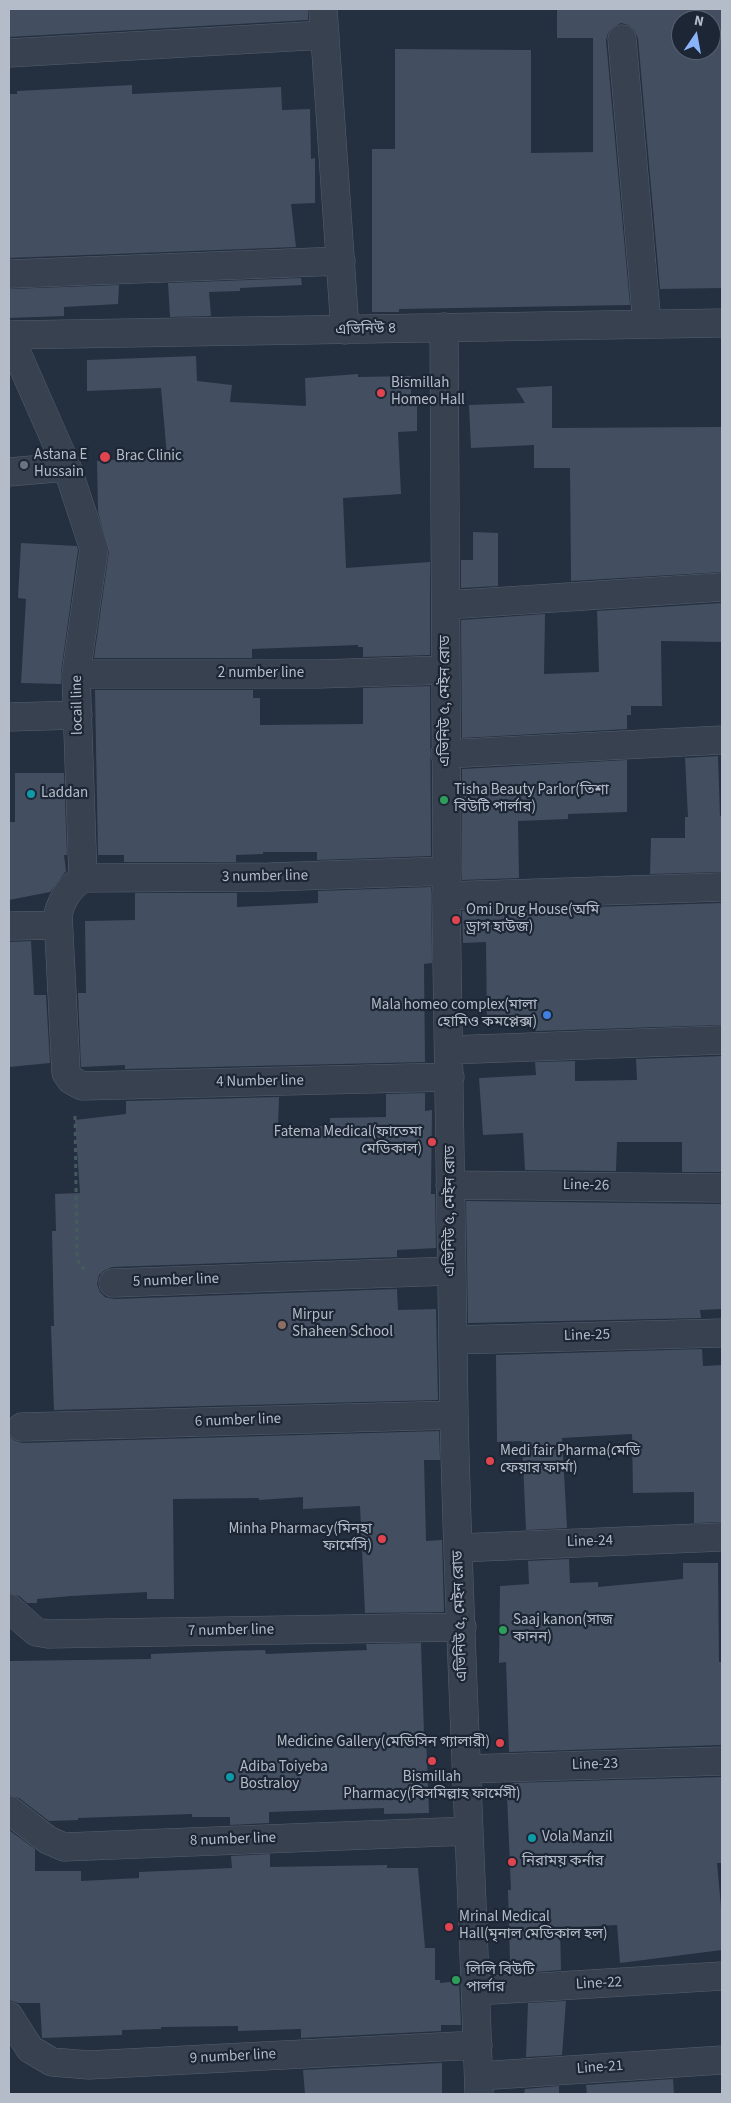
<!DOCTYPE html>
<meta charset="utf-8">
<style>
body{margin:0}
#map{position:relative;width:731px;height:2103px;overflow:hidden;background:#242f3f;font-family:"Source Sans 3",sans-serif}
canvas{display:block}
.frame{position:absolute;inset:0;border:10px solid #b4bcca;pointer-events:none}
.north{position:absolute;left:671px;top:10px;width:50px;height:50px;box-sizing:border-box;background:#1d2634;border:1px solid #596270;border-radius:50%;rotate:12deg;font-size:14px;font-weight:700;line-height:20px;text-align:center;color:#b4bcca}
.north::after{content:'';display:block;margin:auto;width:18px;height:22px;background:#89b4fa;clip-path:polygon(50% 0,100% 100%,50% 72%,0 100%)}
</style>
<div id="map">
<canvas width="731" height="2103"></canvas>
<div class="frame"></div>
<div class="north">N</div>
</div>
<script>
const g = document.querySelector('canvas').getContext('2d');
g.lineJoin = 'round';
function fillPath(path, color) { g.fillStyle = color; g.fill(path, 'evenodd'); }
function trace(path, color, width, dash) { g.strokeStyle = color; g.lineWidth = width; g.lineCap = dash ? 'butt' : 'round'; g.setLineDash(dash || []); g.stroke(path); }
function label(font, color, halo, rows, align = 'center') {
  g.font = font + ' "Source Sans 3","Noto Sans Bengali",sans-serif'; g.lineWidth = 4.5; g.setLineDash([]); g.textBaseline = 'middle'; g.strokeStyle = halo; g.fillStyle = color; for (const [text, x, y, turn = 0] of rows) {
    g.save(); g.translate(x, y); g.rotate((+turn || 0) * Math.PI / 180); g.textAlign = isNaN(turn) ? turn : align; if (halo) g.strokeText(text, 0, 0); g.fillText(text, 0, 0); g.restore();
  }
}
fillPath(new Path2D(`
 M9,9H308V20L9,37Z
 M557,9H722V288L660,289L638,38L634,30L628,25L621,23L613,27L608,33L606,40L630,305L399,309V312H372V149H395V49L531,50V153L593,152V38H557ZM681,20H711V50H681Z
 M132,85V94L281,87L282,110L310,109L311,159L315,158V203L291,204L296,247L9,258V94H17V91Z
 M301,278L302,285L240,288V291L209,292L211,316L170,317L168,283Z
 M119,285L118,304L64,307V316L9,318V289Z
 M196,356L197,381L232,385L230,402L306,406L305,378L358,374V377L411,376V406L417,405V431L398,432L401,494L343,498L346,568L430,562V655L363,657V647H358V645L252,649V658H94L109,551L98,512L97,461L167,456L161,388L87,391V360Z
 M552,386V428L722,427V572L571,581L570,468H534V445L471,448L469,405L525,403L516,388Z
 M473,532L498,533V586L461,588V560H473Z
 M21,543L77,546L78,550L61,672V684L21,683L26,599L18,598Z
 M722,603V642L661,641L662,706H631V715H627V729L462,738L461,620L545,614L544,674L599,672L597,611Z
 M430,686L431,856L317,860V852H263V854L236,855V862H124V855H98L95,690H253V698H260V725L363,724V688Z
 M718,756L720,816H722V872L650,874L651,838H685V817H688L685,758Z
 M627,760V812L568,814V819L518,821L519,878L462,880V769Z
 M15,773H64L67,855H64L66,871L50,892L9,900V822H15Z
 M431,887L432,963L424,964L425,1062L125,1069V1065L81,1067L78,993H86L85,921L135,920V893H237V907L318,903V891Z
 M722,903V1025L535,1031V1021L487,1024L486,942L463,943L462,911Z
 M31,941L34,995H46L50,1063L9,1067V942Z
 M722,1056V1172H682V1142H617L616,1171L525,1170L523,1133L483,1135L479,1078L536,1075L535,1062L575,1061V1081L637,1080L636,1059Z
 M425,1093V1111L432,1110L431,1194H435L436,1248L397,1250V1257L112,1267L105,1270L99,1275L97,1284L100,1292L105,1297L114,1299L397,1289L398,1310L436,1309L438,1400L54,1410L51,1326H54L52,1231H56L55,1194L80,1193L75,1120L126,1114V1101L279,1097L278,1127L330,1126V1118L386,1117V1094Z
 M466,1201L722,1204V1309L700,1310L701,1318L468,1323Z
 M702,1349L703,1366L722,1365V1522L694,1523V1492L633,1493L632,1434L562,1438L567,1528L526,1530L522,1441L497,1442L496,1355Z
 M439,1431L440,1460H424L426,1541L442,1540L444,1612L365,1613L360,1506L303,1509V1497L259,1500V1498L173,1499L174,1599H147V1592L71,1596L37,1599V1603H27L19,1596L9,1593V1435L14,1440L22,1443Z
 M569,1559L570,1583L598,1582V1587L683,1579V1563H718L719,1662H722V1745L509,1752L506,1662L499,1663L500,1586L529,1584L528,1561Z
 M421,1643L424,1733H426L429,1813L384,1814V1808L269,1812V1823L230,1825V1817H192V1814L78,1818V1820L49,1821L19,1798L9,1795V1661L151,1659V1654L227,1651L265,1650L266,1654L367,1650L366,1644Z
 M722,1777V1863H717L722,1918V1950L620,1963L617,1925L560,1928L561,1970L521,1973V1960L510,1961L508,1890H511L507,1795H510L509,1783Z
 M9,1830L35,1849V1871H81V1881L139,1878V1872L232,1868L231,1856L270,1854V1867L387,1865V1868H418L425,1948H435V1980H440V1983L459,1981L461,2025H441V2031L301,2038V2029L238,2031V2026L161,2027V2029L122,2030V2035L42,2038L40,2003H18L9,2000Z
 M566,2001L562,2055L526,2057L528,2003Z
 M442,2063V2094H305L303,2070Z
 M673,2079L674,2094H587L586,2085Z
 M559,2086V2094H524L525,2089Z`), '#434f61');
const minor = new Path2D(`
 M323,9L345,330
 M622,39L647,324
 M9,53L325,35
 M9,274L341,261
 M444,327L447,871L446,896C450,1069 450,1241 454,1414C459,1641 472,1867 479,2094
 M9,335L67,467L94,549L76,674L83,878C69,888 63,897 58,914L66,1073L71,1080L82,1086L450,1077
 M9,335L722,323
 M9,472L67,467
 M446,605L722,587
 M76,674H319L445,670
 M9,717L78,715
 M445,754L722,740
 M83,878L270,877L447,871
 M446,896L722,887
 M9,926L58,925
 M449,1050L722,1040
 M450,1185L722,1188
 M113,1283L451,1271
 M453,1340L722,1333
 M22,1427L454,1415
 M458,1548L722,1537
 M9,1608L36,1632L48,1634L462,1627
 M467,1769L722,1761
 M9,1810L48,1840L64,1847L469,1831
 M476,1991L722,1976
 M9,2016L30,2049L52,2062L89,2065L478,2045
 M479,2076L722,2060`);
trace(minor, '#565f6d', 29);
trace(new Path2D(`
 M75,1116L77,1253L79,1264L85,1270`), '#445a5d', 3, [4, 4]);
trace(minor, '#38414f', 28);
for (const [x, y, r, color] of [
 [381,393,5,"#e0444e"],
 [105,457,6,"#e0444e"],
 [24,465,5,"#6b7280"],
 [31,794,5,"#0f9aa8"],
 [444,800,5,"#2e9e5b"],
 [456,920,5,"#e0444e"],
 [547,1015,5,"#3f7fe0"],
 [432,1142,5,"#e0444e"],
 [282,1325,5,"#8d6e63"],
 [490,1461,5,"#e0444e"],
 [382,1539,5,"#e0444e"],
 [503,1630,5,"#2e9e5b"],
 [500,1743,5,"#e0444e"],
 [432,1761,5,"#e0444e"],
 [230,1777,5,"#0f9aa8"],
 [532,1838,5,"#0f9aa8"],
 [512,1862,5,"#e0444e"],
 [449,1927,5,"#e0444e"],
 [456,1980,5,"#2e9e5b"]
]) { const dot = new Path2D(); dot.arc(x, y, r, 0, 2 * Math.PI); g.fillStyle = color; g.fill(dot); trace(dot, '#1d2634', 2); }
label('15px', '#b4bcca', '#1d2634', [
 ["এভিনিউ ৪",366,330,-2],
 ["2 number line",261,674],
 ["এভিনিউ ৫, মেইন রোড",446,701,-90],
 ["locail line",78,705,-91],
 ["3 number line",265,877,-1],
 ["4 Number line",260,1082,-1],
 ["Line-26",586,1186,1],
 ["এভিনিউ ৫, মেইন রোড",451,1211,-90],
 ["5 number line",176,1281,-2],
 ["Line-25",587,1336,-2],
 ["6 number line",238,1421,-2],
 ["Line-24",590,1542,-2],
 ["এভিনিউ ৫, মেইন রোড",461,1616,-92],
 ["7 number line",231,1631,-1],
 ["Line-23",595,1765,-2],
 ["8 number line",233,1840,-2],
 ["Line-22",599,1984,-3],
 ["9 number line",233,2057,-3],
 ["Line-21",600,2068,-4]
]);
label('15px', '#b4bcca', '#1d2634', [
 ["Bismillah",391,384],
 ["Homeo Hall",391,401],
 ["Astana E",34,456],
 ["Hussain",34,473],
 ["Brac Clinic",116,457],
 ["Tisha Beauty Parlor(তিশা",454,791],
 ["বিউটি পার্লার)",454,808],
 ["Laddan",41,794],
 ["Omi Drug House(অমি",466,911],
 ["ড্রাগ হাউজ)",466,928],
 ["Mala homeo complex(মালা",537,1006,"right"],
 ["হোমিও কমপ্লেক্স)",537,1023,"right"],
 ["Fatema Medical(ফাতেমা",422,1133,"right"],
 ["মেডিকাল)",422,1150,"right"],
 ["Mirpur",292,1316],
 ["Shaheen School",292,1333],
 ["Medi fair Pharma(মেডি",500,1452],
 ["ফেয়ার ফার্মা)",500,1469],
 ["Minha Pharmacy(মিনহা",372,1530,"right"],
 ["ফার্মেসি)",372,1547,"right"],
 ["Saaj kanon(সাজ",513,1621],
 ["কানন)",513,1638],
 ["Medicine Gallery(মেডিসিন গ্যালারী)",490,1743,"right"],
 ["Adiba Toiyeba",240,1768],
 ["Bostraloy",240,1785],
 ["Bismillah",432,1778,"center"],
 ["Pharmacy(বিসমিল্লাহ ফার্মেসী)",432,1795,"center"],
 ["Vola Manzil",542,1838],
 ["নিরাময় কর্নার",522,1862],
 ["Mrinal Medical",459,1918],
 ["Hall(মৃনাল মেডিকাল হল)",459,1935],
 ["লিলি বিউটি",466,1971],
 ["পার্লার",466,1988]
], 'left');
</script>
